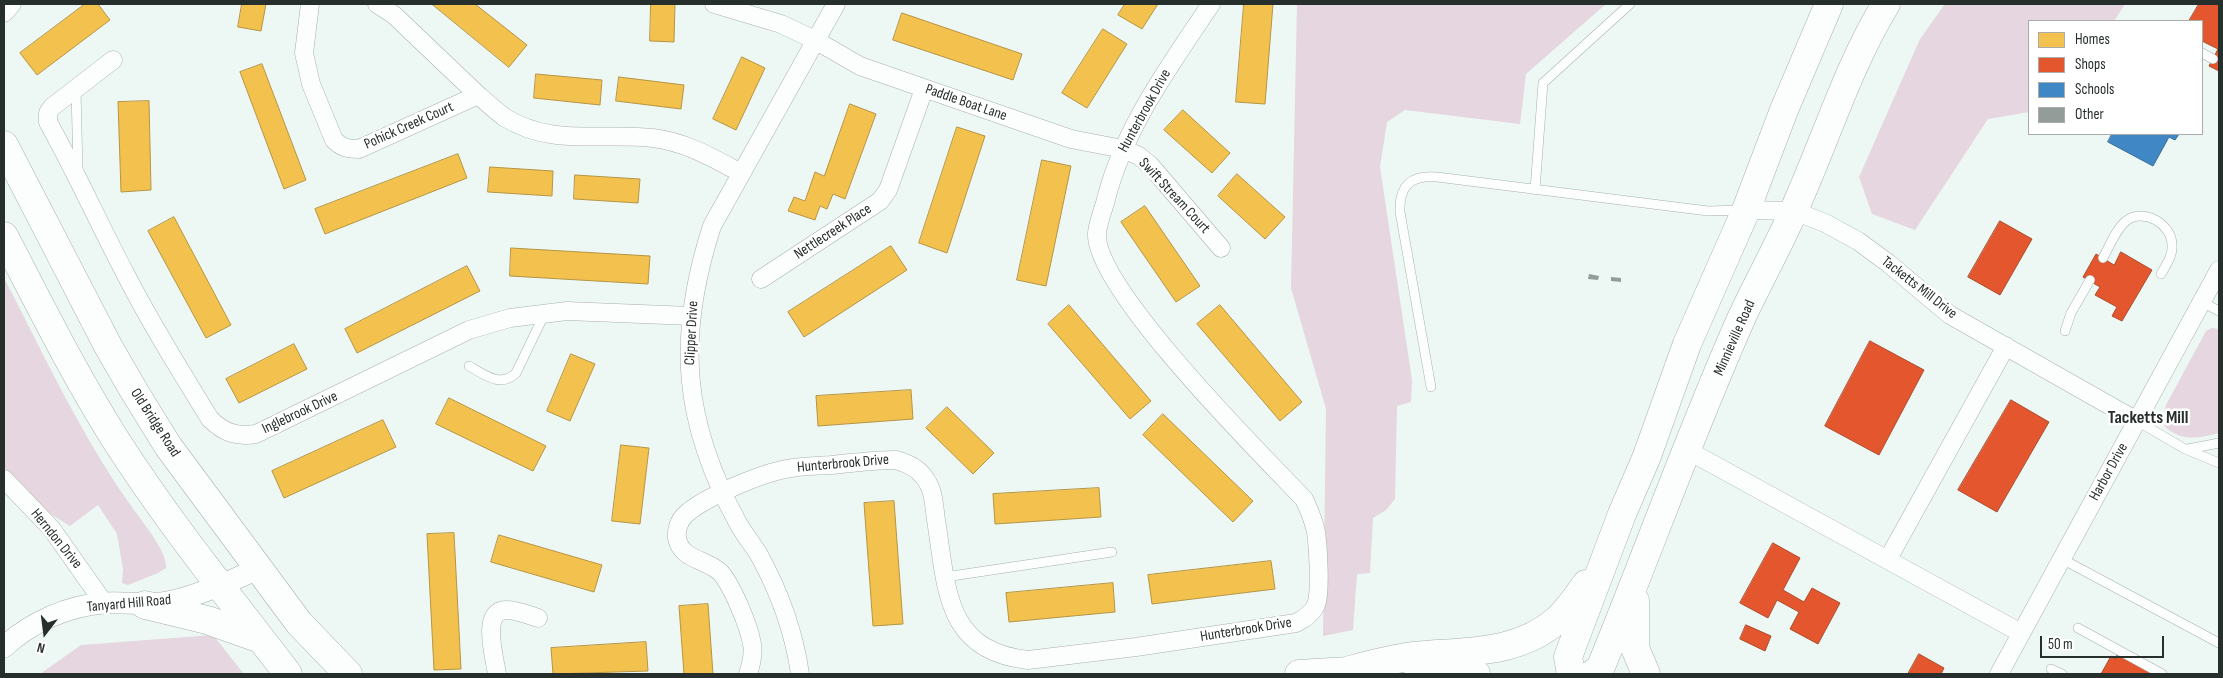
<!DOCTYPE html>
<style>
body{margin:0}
#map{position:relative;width:2223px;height:678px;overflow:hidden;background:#edf8f4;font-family:"Sofia Sans Condensed",sans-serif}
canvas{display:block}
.frame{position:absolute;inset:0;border:5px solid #272f2c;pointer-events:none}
.legend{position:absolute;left:2028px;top:20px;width:175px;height:115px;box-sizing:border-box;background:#fff;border:1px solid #a9acab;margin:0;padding:6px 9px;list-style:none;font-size:15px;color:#272f2c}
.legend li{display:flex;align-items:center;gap:10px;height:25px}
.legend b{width:25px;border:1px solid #a9acab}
.north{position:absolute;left:20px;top:608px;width:50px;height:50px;-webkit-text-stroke:4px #fff;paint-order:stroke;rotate:195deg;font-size:14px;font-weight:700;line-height:20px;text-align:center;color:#272f2c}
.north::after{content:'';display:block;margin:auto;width:18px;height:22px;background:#272f2c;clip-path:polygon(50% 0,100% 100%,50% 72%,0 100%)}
.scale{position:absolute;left:2040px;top:636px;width:124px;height:22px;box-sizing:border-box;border:2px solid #272f2c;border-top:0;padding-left:6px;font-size:15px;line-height:18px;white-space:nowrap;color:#272f2c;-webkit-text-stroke:4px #fff;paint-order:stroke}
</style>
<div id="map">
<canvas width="2223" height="678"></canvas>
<div class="frame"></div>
<ul class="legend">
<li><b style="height:14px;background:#f2c14e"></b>Homes</li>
<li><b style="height:14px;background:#e4572e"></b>Shops</li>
<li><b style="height:14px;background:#3f88c5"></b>Schools</li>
<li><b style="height:14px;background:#939c99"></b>Other</li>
</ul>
<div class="north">N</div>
<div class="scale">50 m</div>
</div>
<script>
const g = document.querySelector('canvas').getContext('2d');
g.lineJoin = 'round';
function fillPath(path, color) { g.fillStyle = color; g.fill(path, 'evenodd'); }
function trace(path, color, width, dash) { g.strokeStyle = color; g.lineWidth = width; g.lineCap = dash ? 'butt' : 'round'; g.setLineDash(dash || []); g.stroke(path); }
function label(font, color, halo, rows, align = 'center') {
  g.font = font + ' "Sofia Sans Condensed",sans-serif'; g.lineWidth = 5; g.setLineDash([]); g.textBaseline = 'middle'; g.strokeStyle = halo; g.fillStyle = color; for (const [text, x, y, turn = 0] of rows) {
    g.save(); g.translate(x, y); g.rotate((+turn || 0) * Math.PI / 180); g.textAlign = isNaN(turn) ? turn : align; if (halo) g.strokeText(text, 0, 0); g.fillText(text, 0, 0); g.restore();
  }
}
fillPath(new Path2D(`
 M1297,4H1606L1526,74L1520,124L1405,110L1387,122L1380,167L1412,380L1411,402L1397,406L1395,499L1386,510L1373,518L1370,573L1357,574L1353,630L1323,636L1326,409L1291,288Z
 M1945,4H2125L2114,21H2029V112L1988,119L1915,230L1872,214L1859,177L1920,39Z
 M4,278C43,353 80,433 129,503C139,518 168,551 166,568L158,573L128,585L122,583L123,569L117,534L98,505L70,526L41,508L4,468Z
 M2212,328L2219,329V433C2199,438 2182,442 2165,427L2162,420L2166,405L2206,331Z
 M213,635L244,674H40L81,645Z`), '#e5d6df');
const homes = new Path2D(`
 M85,4H98L110,20L37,75L20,53Z
 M242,4H266L261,31L238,27Z
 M432,4H475L527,45L509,67Z
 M651,4H675L674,42L650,41Z
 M1125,4H1158L1142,29L1118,15Z
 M1244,4H1273L1265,104L1236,102Z
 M902,13L1022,54L1013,80L893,40Z
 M1103,29L1127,44L1087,108L1062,93Z
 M742,57L765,68L736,130L713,119Z
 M262,64L306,180L284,189L240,72Z
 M536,74L602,80L600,105L534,98Z
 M619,77L684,85L681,109L616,101Z
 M149,101L151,190L121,192L118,102Z
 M850,104L876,114L845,199L833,194L827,209L820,206L815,220L788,211L794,197L805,201L815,172L824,176Z
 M1183,110L1230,153L1212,173L1164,130Z
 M957,127L985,136L947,253L919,243Z
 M458,154L467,178L325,234L315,209Z
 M1042,160L1071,166L1046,286L1017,280Z
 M490,167L553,171L552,196L488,192Z
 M1237,174L1285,217L1265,239L1218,196Z
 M575,175L640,179L638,203L574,199Z
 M1145,206L1200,286L1176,302L1121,222Z
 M174,217L231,325L206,338L148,231Z
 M891,246L907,270L804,337L788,312Z
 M511,248L650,256L648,284L510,276Z
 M467,266L480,291L357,353L345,329Z
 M1069,305L1151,401L1130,419L1048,324Z
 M1220,305L1302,402L1280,421L1197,324Z
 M294,344L307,369L239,403L226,379Z
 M571,354L595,364L570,421L547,411Z
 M911,390L913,419L818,426L816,396Z
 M449,398L546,446L533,471L436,424Z
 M947,407L994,453L973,474L926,428Z
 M1163,414L1253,501L1233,522L1143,435Z
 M383,420L396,447L284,498L272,471Z
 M621,445L649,448L640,524L612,521Z
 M1099,488L1101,517L995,524L993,494Z
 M894,501L903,624L873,626L864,503Z
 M454,533L461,669L434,670L427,534Z
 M499,535L602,565L594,592L491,562Z
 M1271,561L1275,589L1152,604L1148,575Z
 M1113,583L1115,612L1009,622L1006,593Z
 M708,604L713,674H684L679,606Z
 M646,642L648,671L553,674L551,648Z`);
fillPath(homes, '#f2c14e');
trace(homes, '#b59544', 1);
const shops = new Path2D(`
 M2199,4H2219V71L2209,66L2218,49L2202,41V21H2189Z
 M2000,221L2032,239L2000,295L1968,277Z
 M2121,252L2152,270L2122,321L2112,316L2117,307L2095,295L2100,287L2083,277L2096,254L2114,265Z
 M1870,341L1924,370L1879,455L1825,426Z
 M2011,400L2049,422L1997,512L1958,490Z
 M1773,543L1800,558L1783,590L1804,602L1812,588L1840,603L1818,644L1790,629L1799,612L1777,600L1768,618L1740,603Z
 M1746,625L1771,636L1765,651L1740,639Z
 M1919,654L1944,668L1941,674H1908Z
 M2118,654L2154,674H2101L2111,656L2115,659Z`);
fillPath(shops, '#e4572e');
trace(shops, '#ab4b2d', 1);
const schools = new Path2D(`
 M2112,134H2179L2175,140L2169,137L2153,166L2108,142Z`);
fillPath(schools, '#3f88c5');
trace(schools, '#386d97', 1);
fillPath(new Path2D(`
 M1589,274L1599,276L1598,280L1588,279Z
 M1611,277L1621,278V282L1611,281Z`), '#939c99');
const service = new Path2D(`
 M2202,53L2213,59
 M76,90L78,171
 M1535,190L1543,83L1630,4
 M2103,258C2109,247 2116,229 2126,221C2143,207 2172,224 2172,245C2173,256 2166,265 2161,274
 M2202,302L2219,311
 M2065,331L2071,313L2090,280
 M469,366C485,375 501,388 516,373L545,313
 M1431,387L1400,212C1399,185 1411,175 1437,177L1708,211L1743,210
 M2137,421L2185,449L2219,463
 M2188,449L2219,443
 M2062,559L2219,643
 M945,577L1112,552
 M2078,628L2162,674
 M2051,669L2062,674`);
const minor = new Path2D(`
 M310,4L304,53L311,84L334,140C342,148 348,149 359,149L478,95L394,15L377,4
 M714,4L781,24L815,40L860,66L1071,139L1123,149L1139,156L1150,165L1221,248
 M4,13L12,4
 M113,60L52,107L48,113V122C76,172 99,224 126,275C151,324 181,372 210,419C224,433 237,437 256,434L469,330L510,318L567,311L691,316
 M478,95C486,102 495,110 504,117C552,147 601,132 653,138C686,142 713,158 741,173
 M1746,210L1794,211L1825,223L1858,241L1888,263L1950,315L2137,421
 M761,279L880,201L888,190L924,89
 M1687,450L2021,633
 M4,479L51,528L104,603
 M1888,559L2006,346
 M497,674C495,659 480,609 507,610C517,610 528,615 538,618
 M748,674C751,665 754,654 752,644C749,626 732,585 720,572C706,559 681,560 677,538C676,530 679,520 686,514C705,497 760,474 786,469C800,466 816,466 831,465C853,463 874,460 896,460C907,463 917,467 924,477C934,489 934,506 936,520C947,587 944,651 1028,660L1136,647L1296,623C1304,619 1312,614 1316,605C1321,593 1318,547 1316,532C1314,520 1309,510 1304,499C1262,455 1093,287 1097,233C1098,223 1102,213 1105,203C1123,129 1169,67 1211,4
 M800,674C794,631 779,591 758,553C752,544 745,535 739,525C682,422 676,337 712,226L836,4
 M1999,674L2219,270`);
const tertiary = new Path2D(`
 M4,647C31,622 67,606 104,603C127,601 150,607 173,601C202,594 232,581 259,568`);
const primary = new Path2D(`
 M4,145L108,346L134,391L168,446L299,623L348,674
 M4,236C40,305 75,376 117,442C169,523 230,598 288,674
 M1635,601V648L1646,674
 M145,605L207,620L261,639
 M1418,670L1476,674
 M1346,671C1369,665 1391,659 1414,656C1463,651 1518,655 1557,620C1568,610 1577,597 1586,584
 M1299,674L1365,670
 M1571,674L1568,657L1622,514L1647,456L1687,344L1746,210L1784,110L1829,4
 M1592,674L1600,669C1648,552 1690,434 1741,319C1758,282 1778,247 1794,210C1825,142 1847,68 1886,4`);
trace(service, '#a8b0ad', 10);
trace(minor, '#a8b0ad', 19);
trace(tertiary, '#a8b0ad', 22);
trace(primary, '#a8b0ad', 29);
trace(service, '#fcfefd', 9);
trace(minor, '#fcfefd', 18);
trace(tertiary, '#fcfefd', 21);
trace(primary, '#fcfefd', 28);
label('15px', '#272f2c', '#fff', [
 ["Paddle Boat Lane",966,103,19],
 ["Hunterbrook Drive",1145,111,-61],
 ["Pohick Creek Court",409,126,-24],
 ["Swift Stream Court",1174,196,47],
 ["Nettlecreek Place",833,232,-33],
 ["Tacketts Mill Drive",1919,288,38],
 ["Clipper Drive",692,333,-87],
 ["Minnieville Road",1735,338,-66],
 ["Inglebrook Drive",300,413,-25],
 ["Old Bridge Road",155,423,57],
 ["Hunterbrook Drive",843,464,-5],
 ["Harbor Drive",2109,472,-61],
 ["Herndon Drive",56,539,51],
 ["Tanyard Hill Road",129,604,-5],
 ["Hunterbrook Drive",1246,630,-9]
]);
label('bold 18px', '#272f2c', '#fff', [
 ["Tacketts Mill",2148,418]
]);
</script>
